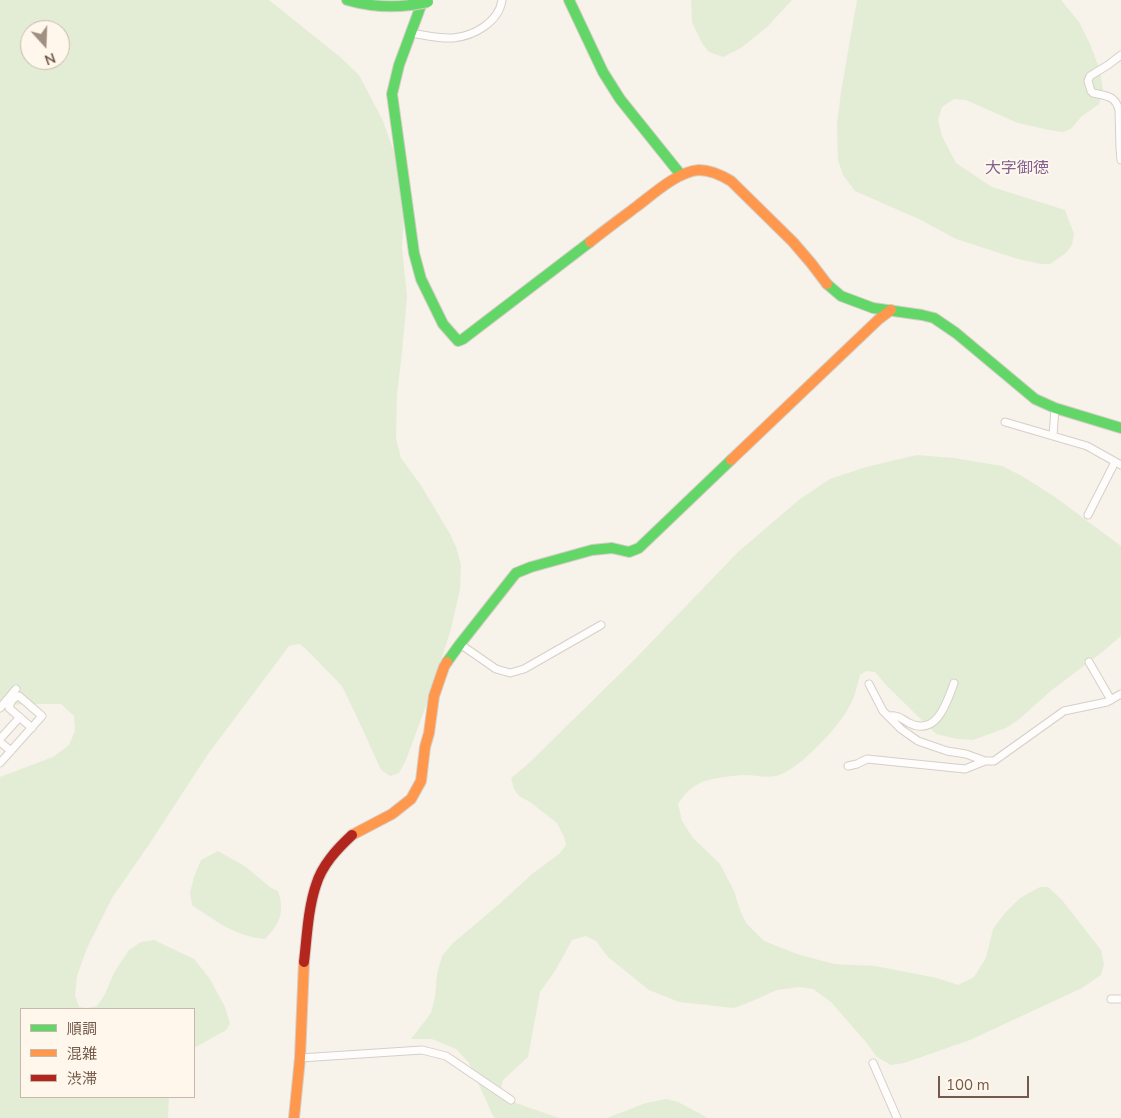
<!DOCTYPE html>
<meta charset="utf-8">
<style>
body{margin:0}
#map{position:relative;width:1121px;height:1118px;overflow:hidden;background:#f7f2ea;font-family:"Nunito Sans","Noto Sans JP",sans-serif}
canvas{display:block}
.legend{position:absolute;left:20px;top:1008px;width:175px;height:90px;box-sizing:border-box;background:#fff7ec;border:1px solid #c7b8ac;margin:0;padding:6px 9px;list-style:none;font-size:15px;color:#745a4b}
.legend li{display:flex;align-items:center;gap:10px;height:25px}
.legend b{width:25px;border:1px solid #c7b8ac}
.north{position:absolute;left:20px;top:20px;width:50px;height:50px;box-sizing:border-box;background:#fff7ec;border:1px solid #c7b8ac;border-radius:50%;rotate:160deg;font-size:14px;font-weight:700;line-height:20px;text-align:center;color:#745a4b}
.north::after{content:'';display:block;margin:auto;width:18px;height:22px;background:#a28f83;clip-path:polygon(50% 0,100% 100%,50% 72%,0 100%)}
.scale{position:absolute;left:938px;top:1076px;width:91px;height:22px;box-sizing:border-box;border:2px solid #745a4b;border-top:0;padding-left:6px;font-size:15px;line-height:18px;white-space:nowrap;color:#745a4b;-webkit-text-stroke:4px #fff7ec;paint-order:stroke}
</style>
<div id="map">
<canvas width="1121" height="1118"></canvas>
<ul class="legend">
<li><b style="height:6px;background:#63d668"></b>順調</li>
<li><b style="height:6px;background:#ff974d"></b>混雑</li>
<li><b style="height:6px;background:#b3261e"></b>渋滞</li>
</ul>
<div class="north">N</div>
<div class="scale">100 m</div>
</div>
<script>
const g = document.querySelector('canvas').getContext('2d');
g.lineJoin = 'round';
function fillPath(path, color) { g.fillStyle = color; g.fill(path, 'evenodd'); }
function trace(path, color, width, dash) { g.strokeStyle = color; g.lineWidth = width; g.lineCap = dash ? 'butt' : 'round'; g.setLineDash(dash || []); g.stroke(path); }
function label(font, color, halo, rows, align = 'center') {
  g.font = font + ' "Nunito Sans","Noto Sans JP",sans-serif'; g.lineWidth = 4; g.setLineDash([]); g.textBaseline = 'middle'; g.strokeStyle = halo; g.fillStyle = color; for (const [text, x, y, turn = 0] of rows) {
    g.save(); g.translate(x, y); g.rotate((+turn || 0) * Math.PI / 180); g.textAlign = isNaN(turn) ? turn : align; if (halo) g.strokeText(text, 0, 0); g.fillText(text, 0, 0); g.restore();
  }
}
fillPath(new Path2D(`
 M0,0H269L340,57L359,75L383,121L394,152L402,186L404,215L402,248L407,297L402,352L397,395L396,438L401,458L422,487L450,534L456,547L461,565L460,589L451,629L431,692L406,760L399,773L390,776L381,770L357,717L342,686L305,648L299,644L289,646L208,754L148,846L112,898L87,948L77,976L75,995L79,1007L87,1008L97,1006L104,996L115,971L129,950L141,942L154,940L194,959L210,979L225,1007L230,1024L226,1030L194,1048V1009H21V1097H169L168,1118H0V777L53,757L69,745L75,731L74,716L61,704H26L0,706ZM30,30H60V60H30Z
 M691,0H792L767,27L741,48L723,57L709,52L702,43L692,22Z
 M857,0H1061L1079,22L1090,44L1100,70L1103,91L1099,104L1081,117L1071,129L1063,132L1049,130L1018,123L966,100L954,99L942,107L938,120L942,136L956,163L992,187L1065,210L1074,234L1072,245L1066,253L1050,264H1041L1018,259L956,239L921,220L855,191L843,175L838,160L837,124L841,92Z
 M917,455L954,458L1002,466L1022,476L1055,497L1121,546V636L1101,653L1052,690L1018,720L1006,728L973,740L957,739L936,734L886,685L875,672L866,671L860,675C857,685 855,698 849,707C840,726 795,774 775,776C765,778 754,775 744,775C738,775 731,776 725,777C702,780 691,784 678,804L682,821L693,838L720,864L734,891L740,910L746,923L764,941L797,954L834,964L875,966L937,978L958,985L974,977L986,958L993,929L1004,914L1020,898L1040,887H1048L1062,900L1101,950L1104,964L1101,975L1082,988L970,1040L904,1063L891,1065L877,1057L865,1041L831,1002L813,989L800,987L777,990L750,1002L734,1008L679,1002L649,990L608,957L596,941L586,936L572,940L555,971L540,992L528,1057L503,1080L501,1089L513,1102L559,1118H494L469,1063L456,1049L432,1039H411L431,1013L435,997L437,974L442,956L453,943L497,906L532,874L559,854L566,845L564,837L557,823L530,802L519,796L514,789L511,778L529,763L635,659L738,552L800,499L830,479L866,467Z
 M218,851L246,867L271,888L278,891C285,911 280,924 265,939C235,936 217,922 192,905L190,893L194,877L201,860Z
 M666,1099L678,1102L708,1118H607L646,1103Z`), '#e3edd5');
const street = new Path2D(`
 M411,33C424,35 439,39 453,38C474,36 499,22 502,0
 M1121,55L1108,65L1090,76L1088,81L1091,91L1093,93C1106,96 1115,95 1119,110L1120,148L1121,160
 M1005,422L1087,446L1121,465
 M1053,436L1055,408
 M1088,515L1115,462
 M460,644L496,669L510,673L524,669L601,625
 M1089,662L1111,700
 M869,684L883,711L901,729L918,741L947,751L966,754L985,761H994L1064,711L1107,702L1121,694
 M0,708L16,689
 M888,716C899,715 900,718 909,723C937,737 947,702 954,683
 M0,739L20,717
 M0,742L11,751
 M0,763L42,716L19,696C13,697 10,703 9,708L32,728
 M848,766L857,764L867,759L965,769L985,761
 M1111,999H1121
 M300,1058L422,1050L446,1056L511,1100
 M873,1063L897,1118`);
const fast = new Path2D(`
 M347,0C368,6 389,8 411,5
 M423,0L399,65L392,94L414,253L421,279L443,324L458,341L463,339L590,242
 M569,0L603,72L620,99L681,175
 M827,284L841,296L873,308L922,315L934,318L956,333L1035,399L1055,408L1121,428
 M447,662L460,644L516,573L531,567L592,550L612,548L629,552L639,548L731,460`);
const slow = new Path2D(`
 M590,242C605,230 620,219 636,207C652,195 678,171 699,170C710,170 721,175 731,181L793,242L811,263L827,284
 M731,460L879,319L891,310
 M352,835L392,814L411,799L421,781L425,747L429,733L434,696L444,667L447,662
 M294,1118L300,1058L304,962`);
const jam = new Path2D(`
 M304,962C307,936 308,909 316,885C322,865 337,849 352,835`);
trace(street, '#d6cfc9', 9);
trace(fast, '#d6cec6', 12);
trace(slow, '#d6cec6', 12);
trace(jam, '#d6cec6', 12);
trace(street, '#fefdfc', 7);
trace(fast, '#63d668', 10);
trace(slow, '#ff974d', 10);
trace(jam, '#b3261e', 10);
const fastBridge = new Path2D(`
 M411,5L428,2`);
trace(fastBridge, '#d6cec6', 12, []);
trace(fastBridge, '#63d668', 10);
label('16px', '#826291', '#fff7ec', [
 ["大字御徳",1017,169]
]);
</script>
